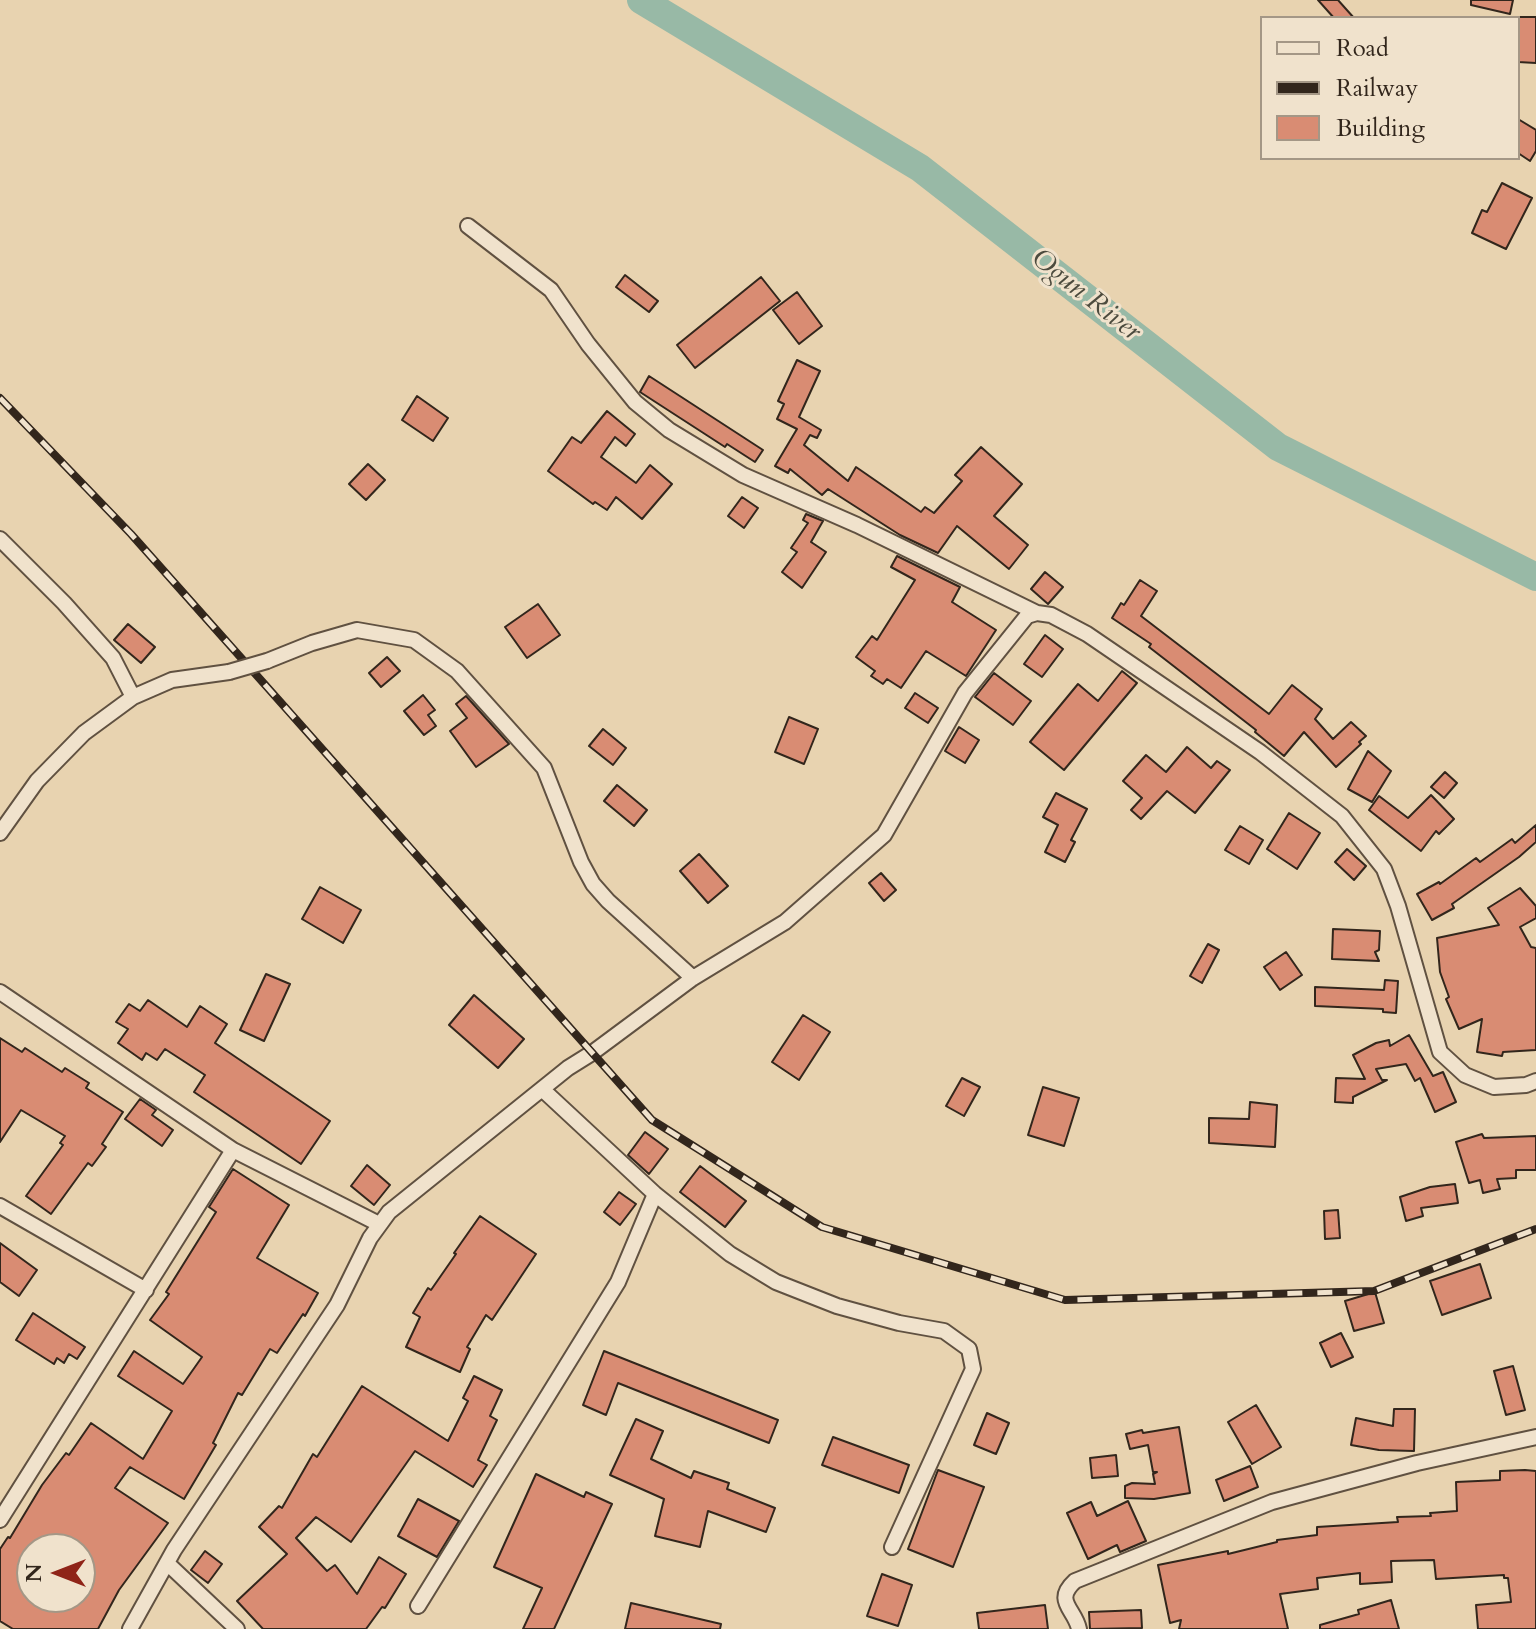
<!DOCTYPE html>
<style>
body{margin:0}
#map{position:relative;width:1536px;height:1629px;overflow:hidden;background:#e8d3b0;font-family:Cardo,serif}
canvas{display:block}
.legend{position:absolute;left:1260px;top:16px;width:260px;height:144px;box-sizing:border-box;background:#f0e2cc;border:2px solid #a49786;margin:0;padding:10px 14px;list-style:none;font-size:24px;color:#32261c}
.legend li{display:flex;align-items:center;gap:16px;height:40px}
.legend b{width:40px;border:2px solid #a49786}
.north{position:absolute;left:16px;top:1533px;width:80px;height:80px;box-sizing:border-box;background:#f0e2cc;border:2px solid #a49786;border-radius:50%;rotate:270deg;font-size:22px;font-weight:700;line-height:32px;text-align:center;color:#32261c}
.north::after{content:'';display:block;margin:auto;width:28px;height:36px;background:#8f2418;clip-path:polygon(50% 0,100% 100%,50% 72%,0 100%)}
</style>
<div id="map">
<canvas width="1536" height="1629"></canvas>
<ul class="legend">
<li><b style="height:10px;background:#f0e2cc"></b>Road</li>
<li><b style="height:10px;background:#32261c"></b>Railway</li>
<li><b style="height:22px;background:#d98c73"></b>Building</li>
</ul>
<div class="north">N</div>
</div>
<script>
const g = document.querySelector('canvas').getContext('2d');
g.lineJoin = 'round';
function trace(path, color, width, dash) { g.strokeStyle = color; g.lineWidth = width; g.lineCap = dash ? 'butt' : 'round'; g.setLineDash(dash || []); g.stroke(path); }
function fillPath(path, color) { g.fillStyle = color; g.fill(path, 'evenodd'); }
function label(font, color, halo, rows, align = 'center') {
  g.font = font + ' Cardo,serif'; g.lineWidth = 6; g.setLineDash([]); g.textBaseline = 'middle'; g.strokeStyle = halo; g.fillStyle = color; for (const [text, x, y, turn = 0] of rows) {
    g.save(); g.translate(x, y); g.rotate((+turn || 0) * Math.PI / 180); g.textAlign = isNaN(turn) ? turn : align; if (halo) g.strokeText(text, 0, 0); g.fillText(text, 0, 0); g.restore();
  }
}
trace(new Path2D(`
 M641,0L920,168L1278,447L1536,577`), '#98b9a6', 28);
const building = new Path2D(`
 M1318,0H1338L1354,18H1334Z
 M1471,0H1513L1510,14L1471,5Z
 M1518,17H1536V63L1518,62Z
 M1518,119L1536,130V151L1530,161L1518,153Z
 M1502,183L1532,198L1506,249L1472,233L1482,210L1487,212Z
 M625,275L658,301L649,312L616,287Z
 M761,277L780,301L695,368L677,345Z
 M797,292L822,326L799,344L773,310Z
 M797,360L820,371L799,417L821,430L817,438L810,435L804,445L848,481L856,467L921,512L925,507L934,513L962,481L955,475L981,447L1022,484L994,516L1028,545L1009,569L957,526L938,553L900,535L828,489L822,495L790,469L788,473L775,466L797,429L777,419L784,404L778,401Z
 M649,376L763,450L755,462L727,444L725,447L640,392Z
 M417,396L448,418L433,441L402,420Z
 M607,411L635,434L626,446L615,437L601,457L636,483L650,465L672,484L642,519L616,497L607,510L595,502L593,504L548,471L572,437L581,443Z
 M368,464L385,480L366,500L349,484Z
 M742,497L758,508L744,528L728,516Z
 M806,514L823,521L811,542L826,552L802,588L782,572L797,552L791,548L808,523L803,520Z
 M897,556L960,587L952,602L996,630L966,676L926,651L901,688L887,679L883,684L871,676L875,671L856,657L872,636L877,640L915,580L891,567Z
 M1045,572L1063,587L1048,604L1031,589Z
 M1140,580L1157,591L1141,616L1269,714L1292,685L1322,709L1315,719L1333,739L1351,722L1366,736L1359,742L1361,744L1336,767L1304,732L1284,756L1255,732L1256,730L1149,647L1151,644L1112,618L1121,603L1124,605Z
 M538,604L560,635L527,658L505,627Z
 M128,624L155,647L141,663L114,640Z
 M1045,635L1063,649L1042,677L1024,664Z
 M387,657L400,671L381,687L369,673Z
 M1122,671L1137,683L1064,770L1030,742L1078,684L1098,701Z
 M994,673L1031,701L1013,725L975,697Z
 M915,693L938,708L928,723L905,708Z
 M423,695L435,710L428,715L436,726L424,735L404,711Z
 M466,696L509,744L476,767L450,731L467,718L456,704Z
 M789,717L818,729L804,764L775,752Z
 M959,727L979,740L965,763L945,751Z
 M603,729L626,748L613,765L589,746Z
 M1187,747L1211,768L1217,761L1230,770L1195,813L1167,791L1141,819L1131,810L1142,798L1123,781L1146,755L1166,772Z
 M1368,751L1391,771L1372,802L1348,789Z
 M1445,772L1457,783L1444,798L1431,787Z
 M617,785L647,810L634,826L604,801Z
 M1056,793L1087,809L1071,840L1075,842L1065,862L1045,852L1058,825L1043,817Z
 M1431,795L1454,819L1439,834L1436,831L1421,851L1369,810L1379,796L1408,818Z
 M1289,813L1320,833L1297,869L1267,849Z
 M1536,825V842L1519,857L1452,904L1454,908L1432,920L1417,894L1439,882L1440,884L1476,858L1480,862L1512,839L1515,843Z
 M1240,826L1263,840L1249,864L1225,850Z
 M1347,849L1366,866L1354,880L1335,862Z
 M699,854L728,886L708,903L680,871Z
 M881,873L896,890L884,901L869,883Z
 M320,887L361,910L343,943L302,919Z
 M1520,888L1536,906V918L1520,927L1531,947L1536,948V1050L1503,1052L1502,1056L1477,1052L1482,1019L1459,1029L1446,999L1449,997L1440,972L1437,938L1499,925L1488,908Z
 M1333,929L1380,931L1379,950L1375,952L1379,961L1332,959Z
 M1208,944L1219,950L1202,983L1190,976Z
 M1286,952L1302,975L1280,990L1264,967Z
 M266,974L290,984L264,1041L240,1030Z
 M1385,980L1398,981L1396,1013L1383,1012V1009L1315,1006V987L1384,990Z
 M474,995L524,1039L498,1068L449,1025Z
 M148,1000L187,1027L200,1006L227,1024L215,1043L330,1121L301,1164L194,1092L205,1075L165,1049L157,1060L146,1053L142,1060L118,1043L128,1029L116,1022L129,1004L140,1011Z
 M803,1015L830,1032L799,1080L772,1062Z
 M1409,1035L1433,1076L1443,1072L1456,1102L1435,1112L1420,1078L1415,1081L1406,1064L1376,1069L1382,1080H1387L1353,1097V1103L1335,1102L1336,1078L1365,1079L1353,1055L1376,1043L1389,1040L1390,1046Z
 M0,1038L22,1052L25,1048L62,1072L65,1068L89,1083L86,1088L123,1112L102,1144L106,1147L92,1166L88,1163L51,1214L26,1196L63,1145L60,1143L65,1136L21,1110L0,1142Z
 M962,1078L980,1087L964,1116L946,1106Z
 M1043,1087L1079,1098L1064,1146L1028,1135Z
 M140,1099L156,1110L152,1115L173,1130L162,1146L125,1119Z
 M1250,1102L1277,1105L1275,1147L1209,1143V1118L1249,1119Z
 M645,1132L668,1149L649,1174L628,1155Z
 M1482,1134L1484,1138L1536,1136V1170H1516V1178L1497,1179L1500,1189L1483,1193L1480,1180L1469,1183L1456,1142Z
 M367,1165L390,1185L374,1205L351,1186Z
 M700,1166L746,1201L725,1227L680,1192Z
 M233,1169L289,1205L257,1258L318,1293L305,1316L303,1314L277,1353L270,1349L242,1395L238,1393L213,1443L216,1445L184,1499L130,1467L115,1488L168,1523L119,1590L98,1629H13L0,1621V1549L8,1537L10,1538L42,1485L66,1453L69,1455L91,1423L143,1459L172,1411L118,1376L134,1351L183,1384L202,1357L150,1320L169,1294L166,1292L216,1212L209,1207ZM32,1549H80V1597H32Z
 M1455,1184L1458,1203L1421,1208L1423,1216L1406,1221L1400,1197L1430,1187Z
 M619,1192L636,1204L620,1225L604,1212Z
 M1338,1210L1340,1238L1325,1239L1324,1211Z
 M480,1216L536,1254L492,1320L486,1315L467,1347L470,1349L460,1372L406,1347L420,1317L413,1313L428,1288L431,1290L456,1254L454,1253Z
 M0,1243L37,1270L19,1296L0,1282Z
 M1480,1264L1491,1298L1442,1315L1430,1281Z
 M1375,1292L1384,1323L1354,1331L1345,1301Z
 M33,1313L85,1347L77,1359L69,1354L64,1363L57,1358L54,1364L16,1340Z
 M1341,1333L1353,1357L1331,1367L1320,1343Z
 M604,1351L778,1420L769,1443L618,1383L606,1415L583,1405Z
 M1513,1366L1525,1410L1506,1415L1494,1371Z
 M474,1376L502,1390L490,1416L497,1420L478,1460L487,1465L473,1487L415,1451L351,1542L316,1517L296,1538L327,1571L335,1565L357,1594L379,1557L406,1574L385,1608L382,1607L366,1629H263L237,1601L287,1554L259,1527L279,1506L282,1508L313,1454L317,1457L362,1386L448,1441L468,1401L463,1398Z
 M1256,1405L1281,1447L1252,1464L1228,1422Z
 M1394,1409H1415L1414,1451L1379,1450L1351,1445L1356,1418L1393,1426Z
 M987,1413L1009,1423L996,1454L974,1445Z
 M636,1419L663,1431L651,1459L691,1478L694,1471L729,1483L727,1489L775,1508L766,1532L708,1511L700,1547L655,1536L664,1499L610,1475Z
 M1179,1427L1190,1493L1154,1499L1125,1498V1486L1132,1483L1155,1484L1153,1474L1157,1472H1153L1148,1445L1130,1449L1126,1434L1142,1430L1143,1433Z
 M833,1437L909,1465L899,1493L822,1465Z
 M1116,1455L1118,1476L1092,1478L1090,1458Z
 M1250,1466L1258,1487L1224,1501L1216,1480Z
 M938,1470L984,1487L953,1567L908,1549Z
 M1525,1470L1536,1471V1629H1478L1476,1605L1511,1602L1508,1578H1504V1575L1436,1579L1434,1560L1391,1561L1392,1582L1360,1584V1573L1317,1578L1318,1589L1280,1594L1288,1629H1179L1181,1620L1170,1623L1158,1565L1228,1551V1554L1277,1542V1540L1317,1535V1527L1398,1522L1397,1517L1431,1516L1430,1513L1457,1511L1456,1482L1500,1480V1471Z
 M536,1474L584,1497L586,1492L612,1504L554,1629H523L542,1588L494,1567Z
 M418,1499L459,1521L437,1557L398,1536Z
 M1128,1501L1146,1541L1120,1552L1117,1545L1088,1559L1067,1513L1091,1502L1097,1516Z
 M205,1551L222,1564L208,1583L191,1570Z
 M882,1574L912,1585L898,1626L867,1616Z
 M1391,1600L1399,1629H1320V1625L1359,1614L1358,1610Z
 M631,1603L721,1624L720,1629H625Z
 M1045,1605L1048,1629H979L977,1613Z
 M1141,1610L1142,1628L1090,1629L1089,1612Z`);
fillPath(building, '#d98c73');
trace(building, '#32261c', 2);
const minor = new Path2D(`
 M468,226L551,290L588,344L635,402L669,430L743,475L857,525L1037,613
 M0,539L64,603L113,658L133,697
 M267,661L312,643L357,630L414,640L457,671L544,768L581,862L593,884L608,901L693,978
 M0,833L37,781L84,733L133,697L172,680L229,672
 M0,992L233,1150L379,1224
 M542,1089L655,1194L730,1254L776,1282L837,1306L899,1323L944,1331L969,1349L973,1369L892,1547
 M0,1206L146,1290
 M0,1520L233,1150
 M167,1563L237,1629
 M418,1606L618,1282L655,1194
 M130,1629L174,1550L337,1305L370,1238L389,1212L568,1068L592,1053L693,978L785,922L884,835L965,693L1027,616L1037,613L1051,615L1087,634L1260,752L1342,816L1384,869L1398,906L1440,1052L1465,1075L1494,1087L1526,1085L1536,1081
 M1079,1629C1075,1609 1053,1601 1075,1581L1272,1502L1417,1463L1536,1437`);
trace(minor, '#605141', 18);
trace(minor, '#f0e2cc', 14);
const rail = new Path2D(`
 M0,398L131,534L652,1120L822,1227L1065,1300L1374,1291L1536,1229`);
trace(rail, '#32261c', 8);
trace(rail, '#f0e2cc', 5, [15]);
const minorBridge = new Path2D(`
 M229,672L267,661`);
trace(minorBridge, '#605141', 18, []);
trace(minorBridge, '#f0e2cc', 14);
label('italic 28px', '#4c4b3e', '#f0e2cc', [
 ["Ogun River",1085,296,38]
]);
</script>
